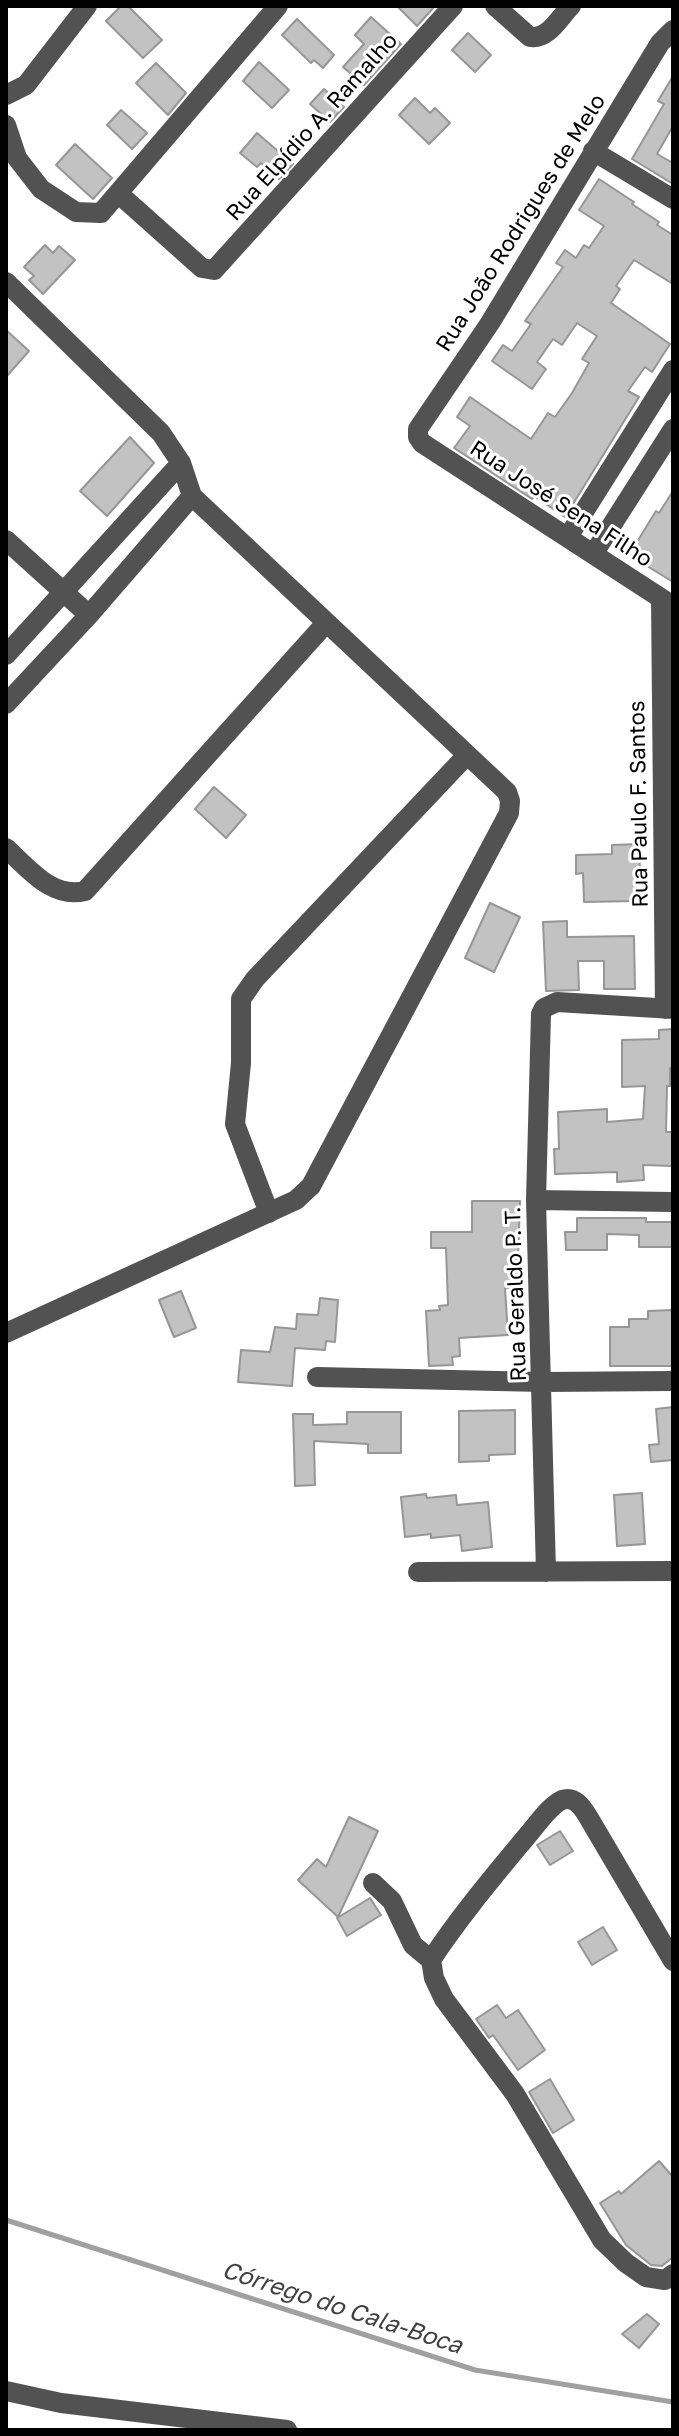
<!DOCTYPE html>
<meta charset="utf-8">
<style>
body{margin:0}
#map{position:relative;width:679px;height:2436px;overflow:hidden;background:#fff;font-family:"Golos Text",sans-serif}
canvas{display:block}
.frame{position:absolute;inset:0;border:8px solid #000;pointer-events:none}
</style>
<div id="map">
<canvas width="679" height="2436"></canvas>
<div class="frame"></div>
</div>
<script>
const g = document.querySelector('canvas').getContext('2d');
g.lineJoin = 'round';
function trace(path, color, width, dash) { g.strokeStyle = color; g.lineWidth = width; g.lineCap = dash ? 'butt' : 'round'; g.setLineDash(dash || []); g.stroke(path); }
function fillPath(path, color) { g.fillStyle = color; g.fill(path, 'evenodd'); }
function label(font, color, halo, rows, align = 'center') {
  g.font = font + ' "Golos Text",sans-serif'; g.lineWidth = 6; g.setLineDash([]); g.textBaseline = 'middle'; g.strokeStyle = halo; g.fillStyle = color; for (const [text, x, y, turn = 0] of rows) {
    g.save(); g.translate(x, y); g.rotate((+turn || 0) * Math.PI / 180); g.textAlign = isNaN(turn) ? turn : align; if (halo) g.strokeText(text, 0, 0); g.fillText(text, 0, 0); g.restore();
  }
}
trace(new Path2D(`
 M6,2220L475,2370L673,2402`), '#a0a0a0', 5);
const building = new Path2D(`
 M121,6H128L162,40L143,58L106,21Z
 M397,6H435L417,26Z
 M371,17L401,44L364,85L343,67L364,44L355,35Z
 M297,19L334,55L323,68L314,60L311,63L282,35Z
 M468,33L491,55L475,72L452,50Z
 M259,62L289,90L272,108L243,81Z
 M156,63L186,93L168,115L136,83Z
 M673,76V126L657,154L673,163V184L632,159L664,104L658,101Z
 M324,89L344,107L330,122L310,104Z
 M415,98L430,113L435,108L450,123L429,144L399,115Z
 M121,110L147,133L132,149L107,125Z
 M257,133L293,164L279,179L261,163L257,167L240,153Z
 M75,144L112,178L93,199L56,165Z
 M599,179L634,202L632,204L659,222L657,225L673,235V284L634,260L616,286L620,289L611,303L670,344L652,372L645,367L628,391L639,397L565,517L534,496L532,499L454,448L470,426L457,417L470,397L531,439L548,413L555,417L572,393L589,363L582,359L597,336L577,323L562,345L553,339L537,362L546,369L532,389L492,361L503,345L512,351L531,324L525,321L563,267L556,263L565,250L576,258L584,245L589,248L604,226L579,210Z
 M45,245L53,253L59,246L75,260L43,294L29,280L34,276L24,267Z
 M6,330L29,351L6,377Z
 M130,437L154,463L107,516L80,491Z
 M673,491V582L629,555L656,511L659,513Z
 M214,787L246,815L226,838L195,809Z
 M639,844L640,871H637V901L584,902L583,873L576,874V855L612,854V845Z
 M490,903L520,917L494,972L465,958Z
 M567,921V937L634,936L635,989H604V961H578L579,990L546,991L543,922Z
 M673,1029V1068H670V1086H667L666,1132H673V1166L643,1165L644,1180L617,1182V1172L555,1174L554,1149H559L558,1112L607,1109V1122L643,1119L645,1086L622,1087V1040L659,1039V1030Z
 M472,1201H520L517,1288H505L508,1335L459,1338L460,1356L452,1357L453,1365L429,1366L426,1311L440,1310L439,1306L448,1305L446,1248H431V1232H472Z
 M577,1218H646V1222H673V1247H639V1235L607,1234V1250H566L565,1232H577Z
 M181,1291L196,1328L174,1337L159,1300Z
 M320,1298L338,1300L335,1342L326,1341L325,1350L295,1348L292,1386L238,1382L241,1350L270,1352L275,1327L296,1329L297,1314L318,1315Z
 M672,1310L673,1366H610V1327H629V1319H648V1311Z
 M673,1407V1460L651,1462L649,1445L659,1444L656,1409Z
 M515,1410V1454L489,1455V1461L459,1462V1411Z
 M347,1412H401V1453H368V1444L314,1441L315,1485L295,1486L293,1414H313V1425L347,1424Z
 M642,1493L645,1544L617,1546L614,1495Z
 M426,1494L427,1498L456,1495L457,1505L488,1502L492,1547L462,1551L460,1535L431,1538V1534L405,1537L401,1497Z
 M349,1817L378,1831L338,1917L298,1880L317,1859L326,1867Z
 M560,1831L573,1851L550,1865L537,1845Z
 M370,1898L381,1915L347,1936L337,1918Z
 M603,1927L617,1950L592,1965L578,1942Z
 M497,2005L506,2018L518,2010L545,2050L518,2070L493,2035L489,2038L476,2019Z
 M550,2079L574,2120L553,2133L529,2092Z
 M659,2161L673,2177V2257L662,2266L651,2265L626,2245L600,2203L619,2191L621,2194Z
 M647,2314L659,2324L639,2348L622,2334Z`);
fillPath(building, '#c2c2c2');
trace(building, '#969696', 2);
trace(new Path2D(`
 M495,6L530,37C548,40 559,18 571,6
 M673,30L660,43L490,323L418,429V437L422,443L673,606
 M6,95L26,85L87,6
 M6,125L17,158L41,189L76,212L101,213L278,6
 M593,151L673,199
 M119,194L202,268L214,270L453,6
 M6,282L161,433L181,463L192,496L507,792L510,801L509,813L311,1186L296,1200L6,1333
 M568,537L673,370
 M6,540L89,615
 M594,553L673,429
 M661,599L665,1009
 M6,655L181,463
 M6,704L89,615L192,496
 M6,848C29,869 52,899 85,891L326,623
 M536,1200L673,1202
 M269,1213L235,1124L241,1063V999L255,979L467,755
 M317,1377L543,1382L673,1381
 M418,1572L673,1571
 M546,1572L536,1200L541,1014L544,1008L557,1002L673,1009
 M373,1883L392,1901L413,1945L431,1960L434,1978L444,1999L515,2094L602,2240L626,2263L646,2277L665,2280L673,2274
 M431,1960C460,1916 493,1877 527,1836C536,1826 549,1806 562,1800C576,1795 584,1810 590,1820L673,1961
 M6,2391L61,2403L287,2430`), '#525252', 20);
label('22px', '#000', '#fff', [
 ["Rua Elpídio A. Ramalho",312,127,-48],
 ["Rua João Rodrigues de Melo",521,223,-58],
 ["Rua José Sena Filho",561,504,33],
 ["Rua Paulo F. Santos",639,804,-91],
 ["Rua Geraldo P. T.",516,1294,-92]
]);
label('italic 24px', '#414141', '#fff', [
 ["Córrego do Cala-Boca",342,2308,18]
]);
</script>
